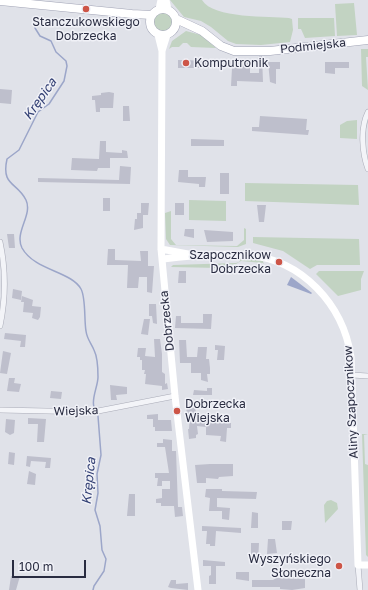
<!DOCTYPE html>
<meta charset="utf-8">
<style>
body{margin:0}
#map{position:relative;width:368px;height:590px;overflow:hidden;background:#e0e2e9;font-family:"Golos Text",sans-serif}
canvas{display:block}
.scale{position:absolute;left:12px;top:560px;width:74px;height:18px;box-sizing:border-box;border:2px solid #292c41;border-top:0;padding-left:5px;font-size:12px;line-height:14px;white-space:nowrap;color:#292c41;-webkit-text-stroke:3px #f0f1f7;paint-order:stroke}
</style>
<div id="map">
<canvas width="368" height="590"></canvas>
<div class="scale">100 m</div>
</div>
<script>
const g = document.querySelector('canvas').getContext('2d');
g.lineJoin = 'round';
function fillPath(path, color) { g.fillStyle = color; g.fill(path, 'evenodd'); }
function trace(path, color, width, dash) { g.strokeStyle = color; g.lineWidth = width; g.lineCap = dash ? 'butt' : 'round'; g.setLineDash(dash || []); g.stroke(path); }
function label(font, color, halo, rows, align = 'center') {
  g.font = font + ' "Golos Text",sans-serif'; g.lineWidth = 3; g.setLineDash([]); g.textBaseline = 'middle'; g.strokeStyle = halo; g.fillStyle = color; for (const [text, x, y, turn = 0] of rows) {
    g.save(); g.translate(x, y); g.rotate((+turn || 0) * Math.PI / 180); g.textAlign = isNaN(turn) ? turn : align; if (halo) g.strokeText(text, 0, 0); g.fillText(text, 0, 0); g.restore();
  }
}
fillPath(new Path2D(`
 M170,0H202C213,19 270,16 289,18L292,19L293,30L290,42L261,45L236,44L228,41L211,27L201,21L184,17Z
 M354,3L357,35L337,36L335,4Z
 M153 22a10 10 0 1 1 20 0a10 10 0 1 1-20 0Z
 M298,18H334L335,36L305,38L301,29H298Z
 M186,31L201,35L216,48L191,47L187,43H183L179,47H172L169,49L172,41Z
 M361,49H368V57H366L368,90L362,86Z
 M357,120V139L340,138V125L347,121Z
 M245,183L358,185L359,205L245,201Z
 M189,200L226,201V221L189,220Z
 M171,211V239L176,245L237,246L244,240V228L246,229V244L238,247L170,245L166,239L165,213Z
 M253,237L359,239L360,265H317L310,269L283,251L253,243Z
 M241,258L263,261L264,265L263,263L241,261L236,264L226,265V268H219L171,267L173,265L236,263L239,262Z
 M319,271H364L361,279V290L338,296L316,274Z
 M362,434H368L364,435L365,464L368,465V557L366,555Z
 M331,500L337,503L338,509L325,523L324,505L327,501Z`), '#c2d3c2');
fillPath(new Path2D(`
 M291,277L312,293L311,294L287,285Z`), '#9ca6c9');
trace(new Path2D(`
 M35,28L40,36L51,41L56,52L66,61L67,66L64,81L49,104L38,112L19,150L7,159C1,186 17,182 26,200C33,215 14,232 22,248C35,271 71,271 81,289C86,298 84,320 86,331C87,339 91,343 94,350C98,358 98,368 98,377C98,386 91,399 94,407
 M93,590L94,586L104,571L106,559L102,550L100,526L95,510L98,493L97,474L101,455L98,416`), '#9ca6c9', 1.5);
fillPath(new Path2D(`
 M259,56H262L263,82L237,81V86H231L232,68H229V61L250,62V73H259Z
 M178,60L216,61V68H178Z
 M268,62H280V69H276V84L270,82Z
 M325,62H349V68H335V74L325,73Z
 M0,89L12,90L11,104L0,103Z
 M109,92L114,93L113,108H100V112H96L95,100H92V96L101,95V93Z
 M123,106H129L130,121H123Z
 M260,116L307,119L306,130H309L308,135L252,131V127H259Z
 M191,139L224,140V146H191Z
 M100,141H106V152L122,153V150L127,151L128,158H110V168H98L97,171L71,170L72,158L99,159Z
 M120,166L131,167L130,184L38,182V178L119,180Z
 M179,170H188V177H206L205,187H199V184L178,182Z
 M220,173H229V194H220Z
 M103,198H110V211H103Z
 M141,203H149L148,215H143V228L134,230L135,219H137V213H141Z
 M175,203H184V215H175Z
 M257,205H266L264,222H259Z
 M185,229H194V238L184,236Z
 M204,230L233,232V241L207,242Z
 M7,234H14L15,248H9Z
 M108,249H115V260L141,261L140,251H148V266H154L152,293L147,292V277H139L138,288H127L128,265H107Z
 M179,271H186V283H178Z
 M13,289L22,291L21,300L12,298Z
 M22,296L33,300L32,306L41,307L40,317L38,320L32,318L33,313L23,312L24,302H21Z
 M149,304H156L157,324L153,323L152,316H149Z
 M203,314H212L211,329L175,328L176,316H181V323H203Z
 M144,319H150L148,335L141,334Z
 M5,333L26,335L25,347H20L21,341L4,339Z
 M154,339H160L162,354V372L165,374V384L167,383L168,389L162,390V386L145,384L146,374H144L145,370H142V360H140V357H137L138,348H146L145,356L155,357Z
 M179,340H186L187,357H197L198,347H207L206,359H209L210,368V374H207L208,382L201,380V373H191V363H180Z
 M215,345L225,346L224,360H217L218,350H215Z
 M3,351L11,353L7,374L0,373Z
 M9,378H15L14,383L21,384L19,392L7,391Z
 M110,385L127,387V394L116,395L117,400H111Z
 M207,388H212V395H193L194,390L207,391Z
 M51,391L62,392L61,399L50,398Z
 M195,405L196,414H195L194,421L231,423V428H227L226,442L220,441L221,436L206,435V427L197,426L198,434L196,435V438L189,439L188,429H189L190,414L187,415L186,406Z
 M158,414V420H171L172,431H155V427H153V419H147V415Z
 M28,418L46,419L44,442H37L38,424H28Z
 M6,419L15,420L14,433L10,435L5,432Z
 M163,439L172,440V451H176L178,507H182L183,516L175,517L174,506H161V503H156V499L162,498V489H170V481H162V486H157L158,478H155V473H169L165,447H157V443H163Z
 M9,452L15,453L14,465L8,464Z
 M27,456L51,458L50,468H45L46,462L31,461L30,467L26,466Z
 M210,464H233V476L219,477L218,479L206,478V483H197L195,465Z
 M29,471L36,474L35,485L27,484Z
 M206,489H222V491L257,492L256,499L217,498V507L230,508L229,520L222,519V511H209L210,498L205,497Z
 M129,494H135V516H127Z
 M252,512L258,513V528H251Z
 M282,521H292L291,530H282Z
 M202,526L241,528V533L216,531L215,546H210V544H206L207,531H202Z
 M268,539H275L277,553L267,554Z
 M251,543H259L258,562H251Z
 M203,560L225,562V566H216V584H209V576L211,575V566H203Z
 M236,572H249V581L236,579Z
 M11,576H20L16,590H9Z
 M276,578L305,579V588L292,590L280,589V587H252V580H273Z
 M171,580H176V584L188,583V590L171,588L168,587Z`), '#bebfcc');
const street = new Path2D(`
 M368,112C360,128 362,153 368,169
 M0,242C6,270 6,297 0,326
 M352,375L368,376
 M0,410L93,412L175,396
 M358,565L360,590`);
const primary = new Path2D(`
 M0,1L132,14L152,15
 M150 22a13 13 0 1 1 26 0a13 13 0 1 1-26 0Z
 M176,19L202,31L221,46L234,51H270L368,40`);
trace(street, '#a9abb7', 6);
trace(primary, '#a0a3b5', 9);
trace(street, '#f3f4f8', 5);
trace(new Path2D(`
 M166,0L168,10
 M159,9L161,0
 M158,35L162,51
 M167,35L162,51L161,249L175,396L198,590
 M161,249L188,254
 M162,259C191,256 218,253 248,255C302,260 343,304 351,357L358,565H368`), '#fff', 7);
trace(primary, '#fff', 8);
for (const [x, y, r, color] of [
 [86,9,4,"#cd5547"],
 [186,63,4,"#cd5547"],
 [279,262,4,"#cd5547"],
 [177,411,4,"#cd5547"],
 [339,566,4,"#cd5547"]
]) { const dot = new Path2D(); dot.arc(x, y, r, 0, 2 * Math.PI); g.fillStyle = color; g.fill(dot); trace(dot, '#f0f1f7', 1.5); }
label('12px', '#292c41', '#f0f1f7', [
 ["Stanczukowskiego",86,22,"center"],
 ["Dobrzecka",86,36,"center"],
 ["Komputronik",194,63],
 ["Szapocznikow",271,255,"right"],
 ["Dobrzecka",271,269,"right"],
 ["Dobrzecka",185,404],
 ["Wiejska",185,418],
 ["Wyszyńskiego",331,559,"right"],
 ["Słoneczna",331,573,"right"]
], 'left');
label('12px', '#292c41', '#f0f1f7', [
 ["Podmiejska",313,46,-6],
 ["Dobrzecka",167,321,-96],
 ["Aliny Szapocznikow",351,402,-93],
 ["Wiejska",76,411,-2]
]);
label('italic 13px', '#334074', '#f0f1f7', [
 ["Krępica",40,99,-55],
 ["Krępica",89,481,-84]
]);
</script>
